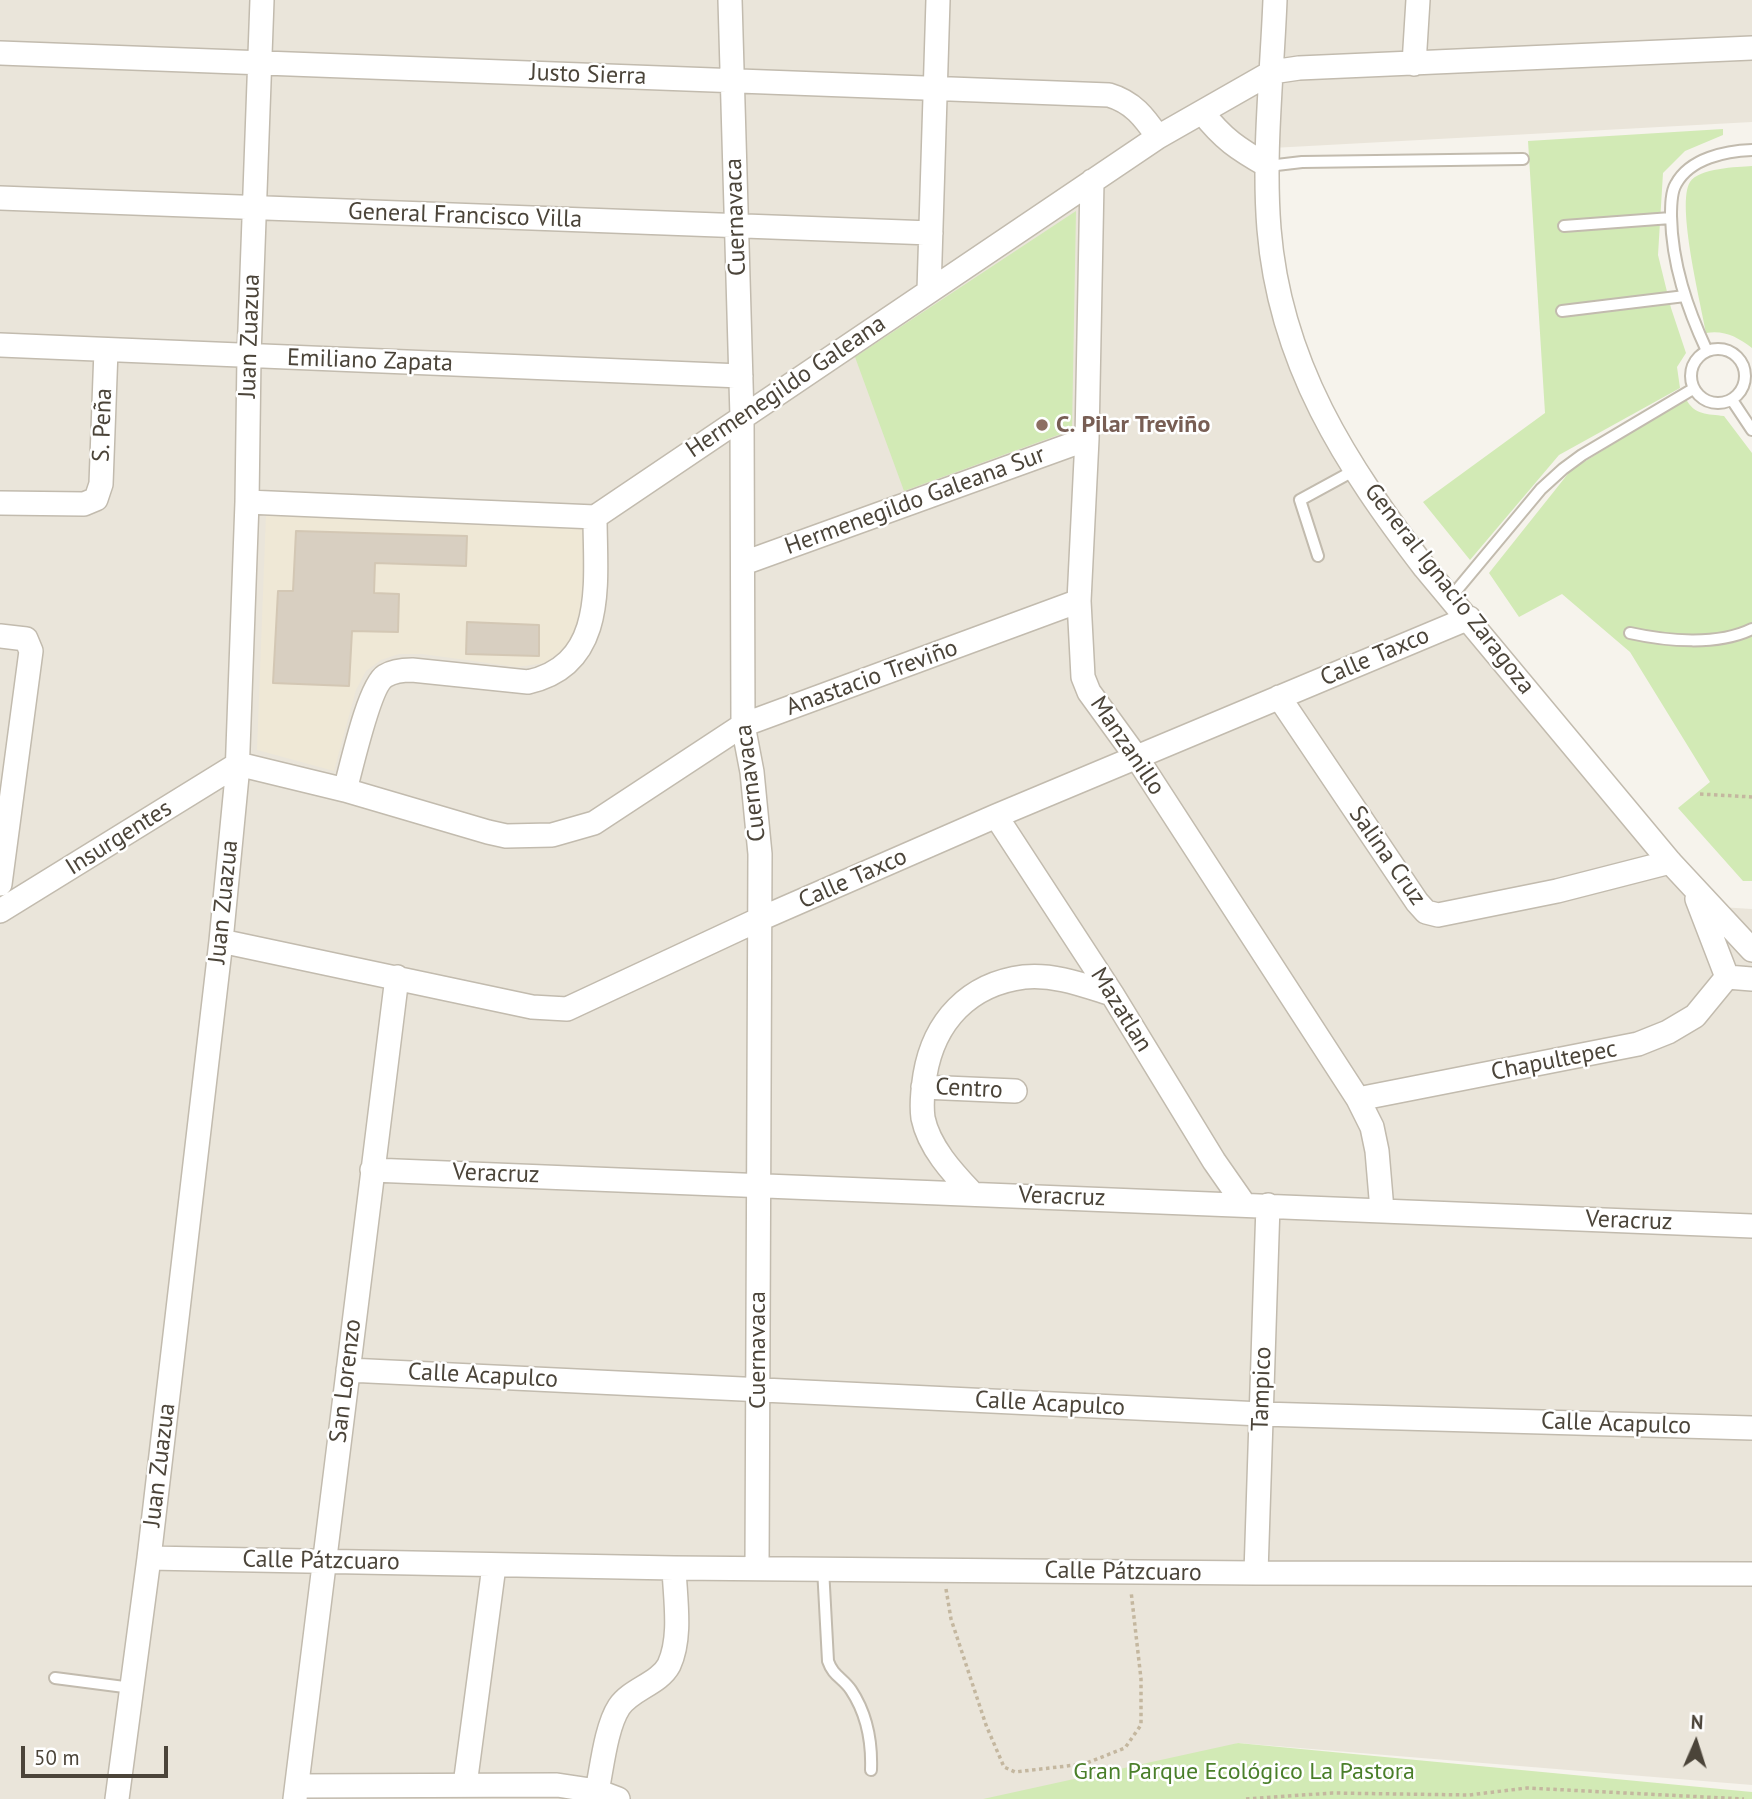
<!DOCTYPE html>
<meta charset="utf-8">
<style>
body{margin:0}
#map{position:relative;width:1752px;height:1799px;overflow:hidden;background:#f6f3ec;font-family:"PT Sans",sans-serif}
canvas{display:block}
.north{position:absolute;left:1661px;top:1708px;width:70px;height:70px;-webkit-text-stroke:5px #fff;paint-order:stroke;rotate:3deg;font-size:19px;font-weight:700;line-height:28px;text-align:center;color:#4b4439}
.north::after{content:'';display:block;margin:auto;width:24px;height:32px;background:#4b4439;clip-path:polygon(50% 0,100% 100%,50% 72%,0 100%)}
.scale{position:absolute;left:21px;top:1746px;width:147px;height:32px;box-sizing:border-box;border:4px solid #4b4439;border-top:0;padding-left:9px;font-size:21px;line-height:24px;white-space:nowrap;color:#4b4439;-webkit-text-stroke:5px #fff;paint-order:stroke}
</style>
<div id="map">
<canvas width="1752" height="1799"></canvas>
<div class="north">N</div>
<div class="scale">50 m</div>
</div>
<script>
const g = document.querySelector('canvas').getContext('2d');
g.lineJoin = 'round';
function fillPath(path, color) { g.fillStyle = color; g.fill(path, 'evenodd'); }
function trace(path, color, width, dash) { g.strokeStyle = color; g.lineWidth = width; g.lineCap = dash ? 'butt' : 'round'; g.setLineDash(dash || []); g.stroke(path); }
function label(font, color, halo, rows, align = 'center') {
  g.font = font + ' "PT Sans",sans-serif'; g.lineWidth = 5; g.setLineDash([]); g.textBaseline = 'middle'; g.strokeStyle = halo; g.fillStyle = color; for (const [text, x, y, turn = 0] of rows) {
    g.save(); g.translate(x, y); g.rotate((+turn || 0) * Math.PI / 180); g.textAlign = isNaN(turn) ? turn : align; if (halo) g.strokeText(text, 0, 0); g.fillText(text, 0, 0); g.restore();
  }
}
fillPath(new Path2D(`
 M0,0H1752V122L1272,148L1274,263L1305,394L1469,618L1720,907L1752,909V1785L1238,1743L1108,1799H0Z`), '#eae5da');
fillPath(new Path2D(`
 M266,514L582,525L588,600L573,642L545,663L517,667L422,654H399L381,660L366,671L356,690L334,771L257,750Z`), '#efe8d6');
fillPath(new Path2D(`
 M1723,129V135L1685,151L1663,173L1658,255L1671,308L1686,353L1677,367L1680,388L1559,455L1470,560L1423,502L1545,413L1528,141Z
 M1752,166V348C1737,337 1725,330 1706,333C1701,304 1676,204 1690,182C1699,168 1737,167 1752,166Z
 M1076,211L1072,430L904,491L855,357Z
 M1686,399C1694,415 1708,414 1724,416L1752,453V881H1743L1678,808L1710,782L1630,652L1562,594L1519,617L1489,573L1571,470Z
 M1238,1743L1752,1792V1799H983Z`), '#d2eab5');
const building = new Path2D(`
 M296,531L467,536L466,566L375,563L374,593L399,594L398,632L352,631L349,686L273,683L278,591H293Z
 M467,622L539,625V656L466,654Z`);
fillPath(building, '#d8cfc1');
trace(building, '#d3c7b4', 2);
const lane = new Path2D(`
 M1268,166L1302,162L1523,159
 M1564,226L1671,218
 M1562,311L1685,296
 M1691 376a27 27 0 1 1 54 0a27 27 0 1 1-54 0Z
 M1707,351C1687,308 1672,264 1671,216C1671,206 1671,192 1676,184C1690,158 1726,151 1752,150
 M1732,400L1752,430
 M1318,556L1300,500L1355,470
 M1451,597L1541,489L1563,469L1582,455L1693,389
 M1630,633C1666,641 1718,646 1752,629
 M823,1568L828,1661C833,1676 843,1678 851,1690C867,1714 872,1743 871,1770
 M55,1678L132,1688`);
const street = new Path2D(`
 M730,0L742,417L743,725L752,772L760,854L757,1567
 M1275,0C1272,76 1263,154 1269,229C1280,364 1346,465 1425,568L1670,862L1752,950
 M0,53L1109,95C1133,102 1144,117 1158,137
 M1414,64L1418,0
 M1202,112C1223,139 1238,149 1268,166
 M1092,181L1087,439L1079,601L1083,677L1089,692L1137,758L1358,1099L1372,1127L1377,1151L1382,1210
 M0,198L931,233
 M929,291L938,0
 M0,345L741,376
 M247,502L595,517L1158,137L1272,72L1299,68L1752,48
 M0,503L84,504L96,499L101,484L106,350
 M744,563L1087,439
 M0,636L26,639L31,651L0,884
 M1279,697L1417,902L1426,912L1438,915L1557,891L1670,862
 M345,790C351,769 369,686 385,676C393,671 403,670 412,670L528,682C608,664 595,580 595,517
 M996,816L1112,994L1214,1161L1244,1204
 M1697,899L1727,977L1752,979
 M0,911L238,764L345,790L488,832L506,836L552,835L594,823L743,725L1079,601
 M221,941L532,1007L567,1009L760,919L996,816L1469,618
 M923,1087L1015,1091
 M1358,1099L1638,1044L1668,1032L1695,1016L1727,977
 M372,1170L1752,1226
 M972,1193C952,1172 929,1147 923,1118C921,1104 923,1088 925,1075C934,1021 969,984 1024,977C1055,974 1083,985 1112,994
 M348,1370L1261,1414L1752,1428
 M149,1558L674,1568L1256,1573L1752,1574
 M1256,1573L1268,1205
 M465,1785L494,1566
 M297,1786L557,1785L597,1791L618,1799
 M597,1791C602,1767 606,1727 619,1707C631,1689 659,1684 669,1665C682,1637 675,1598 674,1568
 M117,1799L149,1558L221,941L237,776L247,502L249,356L262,0
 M295,1799L397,977`);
trace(lane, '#c2bbae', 14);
trace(street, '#c2bbae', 26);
trace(new Path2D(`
 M1700,794L1752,797
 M946,1589L951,1619L986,1725L1004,1767L1015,1772L1084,1764L1125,1748L1141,1725V1679L1131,1591
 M1246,1799L1332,1793L1469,1795L1527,1788L1744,1799`), '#c4b79f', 3.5, [3.5, 3.5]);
trace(lane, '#fff', 10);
trace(street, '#fff', 23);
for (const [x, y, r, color] of [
 [1042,425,7,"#8d6e63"]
]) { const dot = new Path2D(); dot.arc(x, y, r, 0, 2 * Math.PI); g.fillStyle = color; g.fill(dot); trace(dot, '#fff', 2.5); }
label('24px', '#4b4439', '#fff', [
 ["Justo Sierra",588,75,2],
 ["General Francisco Villa",465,216,2],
 ["Cuernavaca",736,217,-92],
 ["Juan Zuazua",250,336,-88],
 ["Emiliano Zapata",370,361,2],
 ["Hermenegildo Galeana",786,387,-34],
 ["S. Peña",103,425,-88],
 ["Hermenegildo Galeana Sur",915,501,-20],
 ["General Ignacio Zaragoza",1449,589,52],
 ["Calle Taxco",1375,657,-23],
 ["Anastacio Treviño",872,678,-20],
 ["Manzanillo",1127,746,56],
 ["Cuernavaca",751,783,-97],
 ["Insurgentes",119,838,-32],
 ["Salina Cruz",1387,856,55],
 ["Calle Taxco",853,879,-24],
 ["Juan Zuazua",224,902,-84],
 ["Mazatlan",1121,1010,58],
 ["Chapultepec",1554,1061,-11],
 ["Centro",969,1089,3],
 ["Veracruz",496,1174,2],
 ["Veracruz",1062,1197,2],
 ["Veracruz",1629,1221,2],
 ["Cuernavaca",758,1350,-90],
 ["Calle Acapulco",483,1376,3],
 ["San Lorenzo",346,1381,-83],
 ["Tampico",1262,1389,-88],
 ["Calle Acapulco",1050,1404,3],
 ["Calle Acapulco",1616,1424,2],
 ["Juan Zuazua",160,1465,-83],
 ["Calle Pátzcuaro",321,1561,1],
 ["Calle Pátzcuaro",1123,1572,1]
]);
label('bold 24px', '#785e54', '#fff', [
 ["C. Pilar Treviño",1056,425]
], 'left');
label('24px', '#4a7f2a', '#fff', [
 ["Gran Parque Ecológico La Pastora",1244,1772]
]);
</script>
